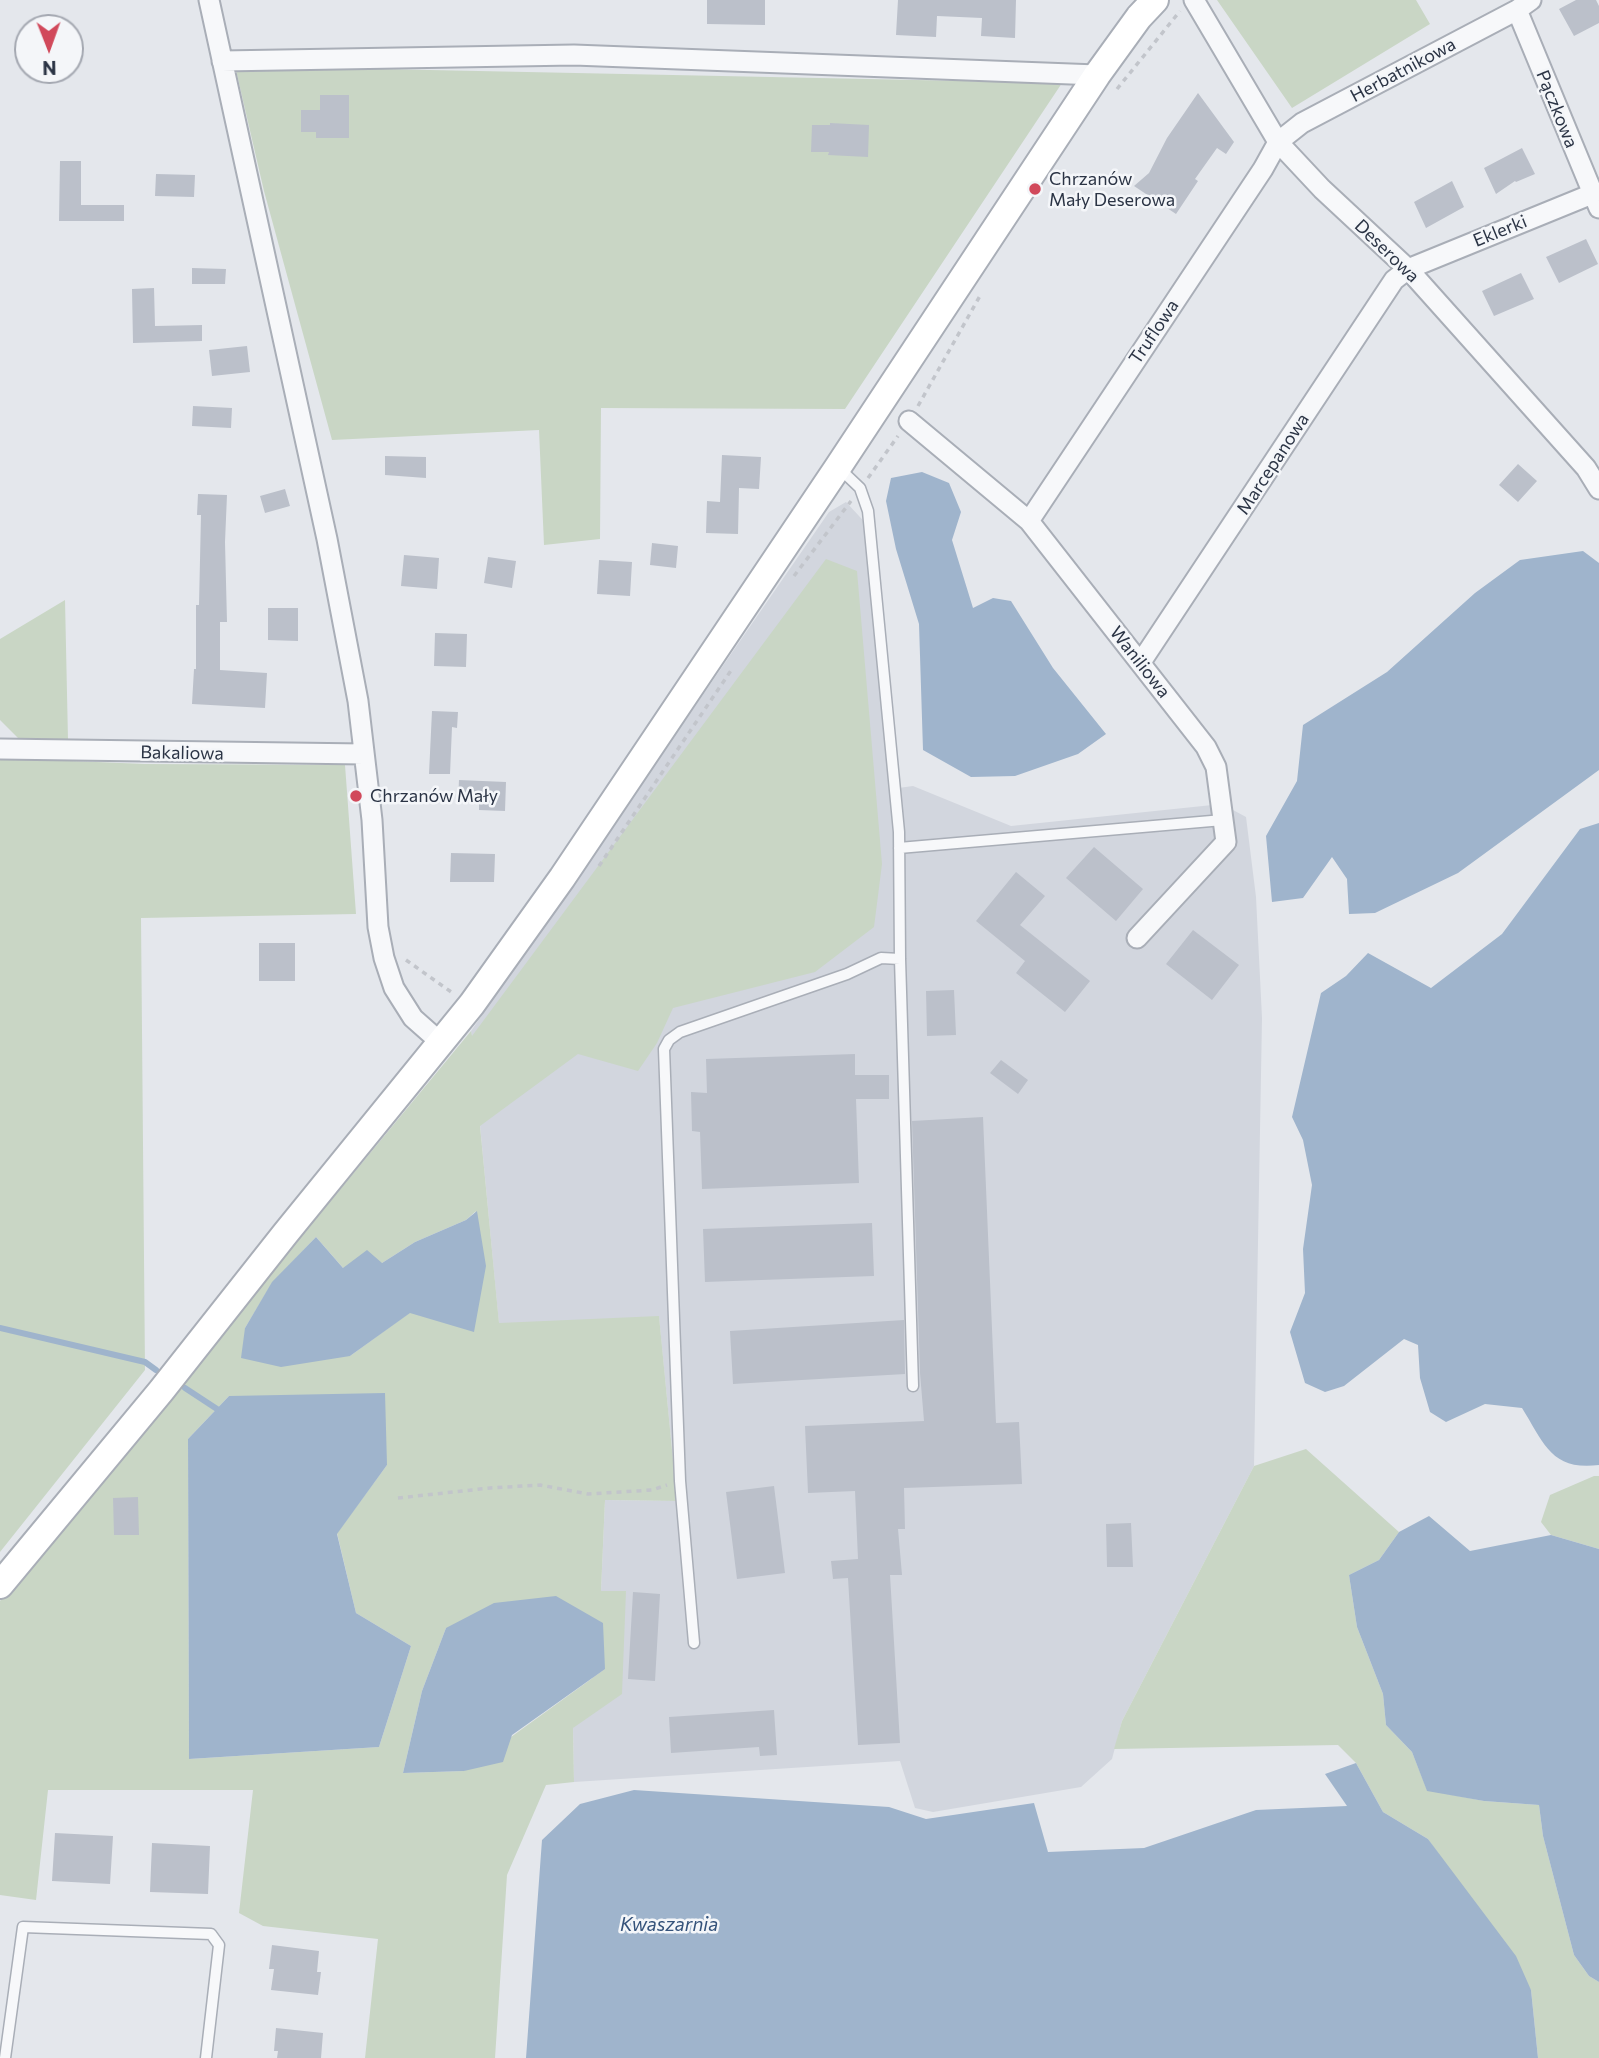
<!DOCTYPE html>
<meta charset="utf-8">
<style>
body{margin:0}
#map{position:relative;width:1599px;height:2058px;overflow:hidden;background:#e4e7ec;font-family:Commissioner,sans-serif}
canvas{display:block}
.north{position:absolute;left:14px;top:14px;width:70px;height:70px;box-sizing:border-box;background:#f4f6f9;border:2px solid #a4a8b1;border-radius:50%;rotate:179deg;font-size:19px;font-weight:700;line-height:28px;text-align:center;color:#2b3445}
.north::after{content:'';display:block;margin:auto;width:24px;height:32px;background:#d1495b;clip-path:polygon(50% 0,100% 100%,50% 72%,0 100%)}
</style>
<div id="map">
<canvas width="1599" height="2058"></canvas>
<div class="north">N</div>
</div>
<script>
const g = document.querySelector('canvas').getContext('2d');
g.lineJoin = 'round';
function fillPath(path, color) { g.fillStyle = color; g.fill(path, 'evenodd'); }
function trace(path, color, width, dash) { g.strokeStyle = color; g.lineWidth = width; g.lineCap = dash ? 'butt' : 'round'; g.setLineDash(dash || []); g.stroke(path); }
function label(font, color, halo, rows, align = 'center') {
  g.font = font + ' Commissioner,sans-serif'; g.lineWidth = 5; g.setLineDash([]); g.textBaseline = 'middle'; g.strokeStyle = halo; g.fillStyle = color; for (const [text, x, y, turn = 0] of rows) {
    g.save(); g.translate(x, y); g.rotate((+turn || 0) * Math.PI / 180); g.textAlign = isNaN(turn) ? turn : align; if (halo) g.strokeText(text, 0, 0); g.fillText(text, 0, 0); g.restore();
  }
}
fillPath(new Path2D(`
 M846,502L872,530L891,789L913,786L1011,826L1222,804L1246,817L1256,897L1262,1018L1254,1466L1122,1721L1112,1759L1081,1787L933,1812L915,1808L900,1761L574,1782L573,1728L626,1591H601L605,1500L677,1501L659,1317L499,1324L471,1031L829,512Z`), '#d2d6de');
fillPath(new Path2D(`
 M1217,0H1416L1430,24L1292,108Z
 M235,66L1062,83L845,409L601,408L600,539L544,545L539,430L332,440L264,191Z
 M826,559L857,571L882,864L874,927L815,972L673,1008L657,1043L638,1071L578,1054L480,1126L499,1323L659,1316L677,1501L605,1500L601,1591H626L622,1694L573,1728L574,1782L546,1785L507,1875L495,2058H365L378,1939L263,1926L239,1913L253,1790H48L36,1900L0,1895V1601L471,1031L472,1036ZM476,1211L409,1313L350,1356L245,1328L272,1283L316,1237L344,1269L382,1263L415,1242L466,1220ZM229,1396L387,1465L337,1533L356,1613L411,1646L379,1747L189,1759L188,1439ZM446,1628L605,1669L464,1771L403,1773L422,1691Z
 M65,600L68,740L18,738L0,720V639Z
 M0,758L145,764L345,765L356,914L141,918L145,1370L0,1552Z
 M1306,1449L1399,1532L1379,1560L1349,1575L1357,1627L1383,1694L1386,1725L1412,1752L1427,1790L1484,1801L1539,1805L1543,1836L1574,1955L1589,1976L1599,1982V2058H1538L1531,1990L1428,1839L1383,1812L1356,1763L1338,1745L1114,1749L1122,1721L1254,1466Z
 M1594,1476H1599V1549L1551,1535L1541,1522L1550,1495Z`), '#c9d6c5');
fillPath(new Path2D(`
 M922,472L949,483L961,512L952,540L973,608L993,598L1011,601L1053,668L1106,734L1078,754L1015,776L971,777L923,750L919,624L896,549L886,501L891,478Z
 M1583,551L1599,563V770L1458,873L1375,913L1349,914L1347,879L1332,857L1303,898L1272,902L1266,836L1297,781L1303,725L1387,672L1475,593L1520,560Z
 M1599,823V1465C1551,1471 1544,1443 1522,1408L1485,1404L1446,1422L1430,1412L1420,1378L1418,1345L1404,1339L1344,1386L1325,1392L1305,1383L1290,1332L1305,1293L1303,1249L1312,1185L1303,1140L1292,1117L1321,993L1346,976L1368,953L1431,988L1502,934L1580,829Z
 M477,1211L486,1266L474,1332L410,1313L350,1356L281,1367L241,1358L245,1328L272,1282L316,1237L343,1268L367,1250L382,1263L415,1242L466,1220Z
 M385,1393L387,1465L337,1534L356,1613L411,1646L379,1747L189,1759L188,1439L229,1396Z
 M1429,1516L1470,1551L1551,1535L1599,1549V1982L1589,1976L1574,1955L1543,1836L1539,1805L1484,1801L1427,1791L1412,1752L1386,1725L1383,1694L1357,1627L1349,1575L1379,1560L1399,1532Z
 M556,1596L603,1623L605,1669L512,1735L503,1762L464,1771L403,1773L422,1691L446,1628L494,1603Z
 M1356,1763L1383,1812L1428,1839L1516,1956L1531,1990L1538,2058H526L542,1840L580,1804L634,1790L889,1807L926,1819L1034,1803L1048,1852L1144,1848L1256,1810L1347,1806L1325,1774Z`), '#9fb4cc');
trace(new Path2D(`
 M0,1328L145,1362L156,1370
 M185,1388L217,1409`), '#9fb4cc', 6);
fillPath(new Path2D(`
 M707,0H765V25L707,24Z
 M898,0H1016L1015,38L981,36L982,18L937,16L936,37L896,35Z
 M1576,0H1596L1599,6V23L1574,36L1559,9Z
 M1198,93L1234,142L1226,154L1217,148L1195,179L1198,181L1176,214L1134,186L1149,173L1167,138Z
 M320,95H349V138H316V132H301V110H320Z
 M830,123L869,125L868,157L828,155L829,152H811L812,125H830Z
 M1522,148L1535,174L1516,182L1515,181L1496,194L1484,168Z
 M60,161H81V205H124V221H59Z
 M156,174L195,175L194,197L155,196Z
 M1452,181L1464,207L1426,228L1414,202Z
 M1586,239L1598,264L1559,283L1546,257Z
 M192,268L226,269L225,284H192Z
 M1521,273L1534,299L1494,316L1482,291Z
 M154,288L155,326L202,325V341L133,343L132,289Z
 M247,346L250,372L212,376L209,350Z
 M193,406L232,408L231,428L192,426Z
 M722,455L761,457L759,489L739,488L738,534L706,533L707,501L720,502Z
 M385,456L426,457V478L385,475Z
 M1518,464L1537,481L1518,502L1499,485Z
 M285,489L290,506L265,513L260,496Z
 M198,494L227,495L225,542L227,622H220V670L267,673L265,708L192,704L194,669H196V605H199L201,515H197Z
 M652,543L678,546L676,568L650,565Z
 M404,555L439,558L437,589L401,586Z
 M488,557L516,561L512,588L484,583Z
 M599,560L632,562L630,596L597,594Z
 M268,608H298V641L268,640Z
 M435,633L467,634L466,667L434,666Z
 M432,711L458,712L457,728L452,727L450,774H429Z
 M459,780L506,782L505,811L479,810V803L458,802Z
 M1094,847L1143,889L1116,921L1066,878Z
 M451,853L495,854L494,882H450Z
 M1016,872L1045,896L1020,925L1090,981L1065,1012L1016,973L1025,961L976,921Z
 M1193,930L1239,965L1212,1000L1166,964Z
 M259,943H295V981H259Z
 M954,990L956,1035L927,1036L926,991Z
 M855,1054V1075H889V1099H856L859,1183L702,1189L700,1132L692,1131L691,1092L707,1093L706,1059Z
 M1001,1060L1028,1080L1018,1094L990,1073Z
 M983,1117L996,1423L1019,1422L1022,1484L904,1488L905,1529H898L902,1575H890L900,1743L858,1745L848,1578L833,1579L831,1561L858,1559L855,1491L808,1493L805,1426L924,1421L920,1373L912,1121Z
 M872,1223L874,1276L705,1282L703,1229Z
 M904,1320L905,1374L733,1384L730,1331Z
 M774,1486L785,1573L737,1579L726,1492Z
 M138,1497L139,1535H114L113,1498Z
 M1131,1523L1133,1567H1107L1106,1524Z
 M633,1592L660,1594L655,1681L628,1679Z
 M774,1710L777,1755L760,1756L759,1747L671,1753L669,1717Z
 M55,1833L113,1836L110,1884L52,1881Z
 M152,1843L210,1846L208,1894L150,1892Z
 M272,1945L319,1951L317,1972H321L318,1995L271,1990L274,1969H269Z
 M276,2028L323,2033L321,2058H277L278,2051H274Z`), '#bbc0ca');
const lane = new Path2D(`
 M839,468L860,488L868,511L899,832L900,959L913,1386
 M899,848L1223,820
 M694,1643L680,1481L664,1049L669,1040L680,1032L847,974L881,958L900,959
 M5,2058L23,1927L211,1934L219,1945L206,2058`);
const street = new Path2D(`
 M209,0L327,539L358,701L372,820L378,927L384,958L394,988L413,1018L439,1041
 M1194,0L1278,142L1322,189L1408,269L1586,468L1599,489
 M1517,10L1599,208
 M222,61L574,55L1097,75
 M909,421L1029,521L1206,747L1216,767L1226,842L1137,938
 M1029,521L1263,169L1278,142L1302,123L1517,10L1531,0
 M1141,662L1394,280L1408,269L1592,194
 M0,749L364,754`);
const secondary = new Path2D(`
 M0,1585L161,1391L285,1234L472,1004L562,878L838,467L1097,75L1139,17L1155,0`);
trace(lane, '#a9aeb7', 13);
trace(street, '#a9aeb7', 23);
trace(secondary, '#a9aeb7', 30);
trace(new Path2D(`
 M1117,89L1180,11
 M918,406L981,294
 M868,478L898,436
 M794,576L851,501
 M599,866L732,669
 M406,960L454,994
 M398,1498L490,1488L540,1485L588,1494L652,1490L667,1485`), '#c2c5cb', 3.5, [5, 5]);
trace(lane, '#f7f8fa', 10);
trace(street, '#f7f8fa', 19);
trace(secondary, '#fff', 26);
for (const [x, y, r, color] of [
 [1035,189,7,"#d1495b"],
 [356,796,7,"#d1495b"]
]) { const dot = new Path2D(); dot.arc(x, y, r, 0, 2 * Math.PI); g.fillStyle = color; g.fill(dot); trace(dot, '#f4f6f9', 2.5); }
label('18px', '#2b3445', '#f4f6f9', [
 ["Herbatnikowa",1403,70,-28],
 ["Pączkowa",1557,109,68],
 ["Eklerki",1500,231,-22],
 ["Deserowa",1387,251,44],
 ["Truflowa",1154,332,-56],
 ["Marcepanowa",1273,464,-57],
 ["Waniliowa",1140,662,52],
 ["Bakaliowa",182,753,1]
]);
label('18px', '#2b3445', '#f4f6f9', [
 ["Chrzanów",1049,179],
 ["Mały Deserowa",1049,200],
 ["Chrzanów Mały",370,796]
], 'left');
label('italic 19px', '#34527a', '#f4f6f9', [
 ["Kwaszarnia",669,1925]
]);
</script>
